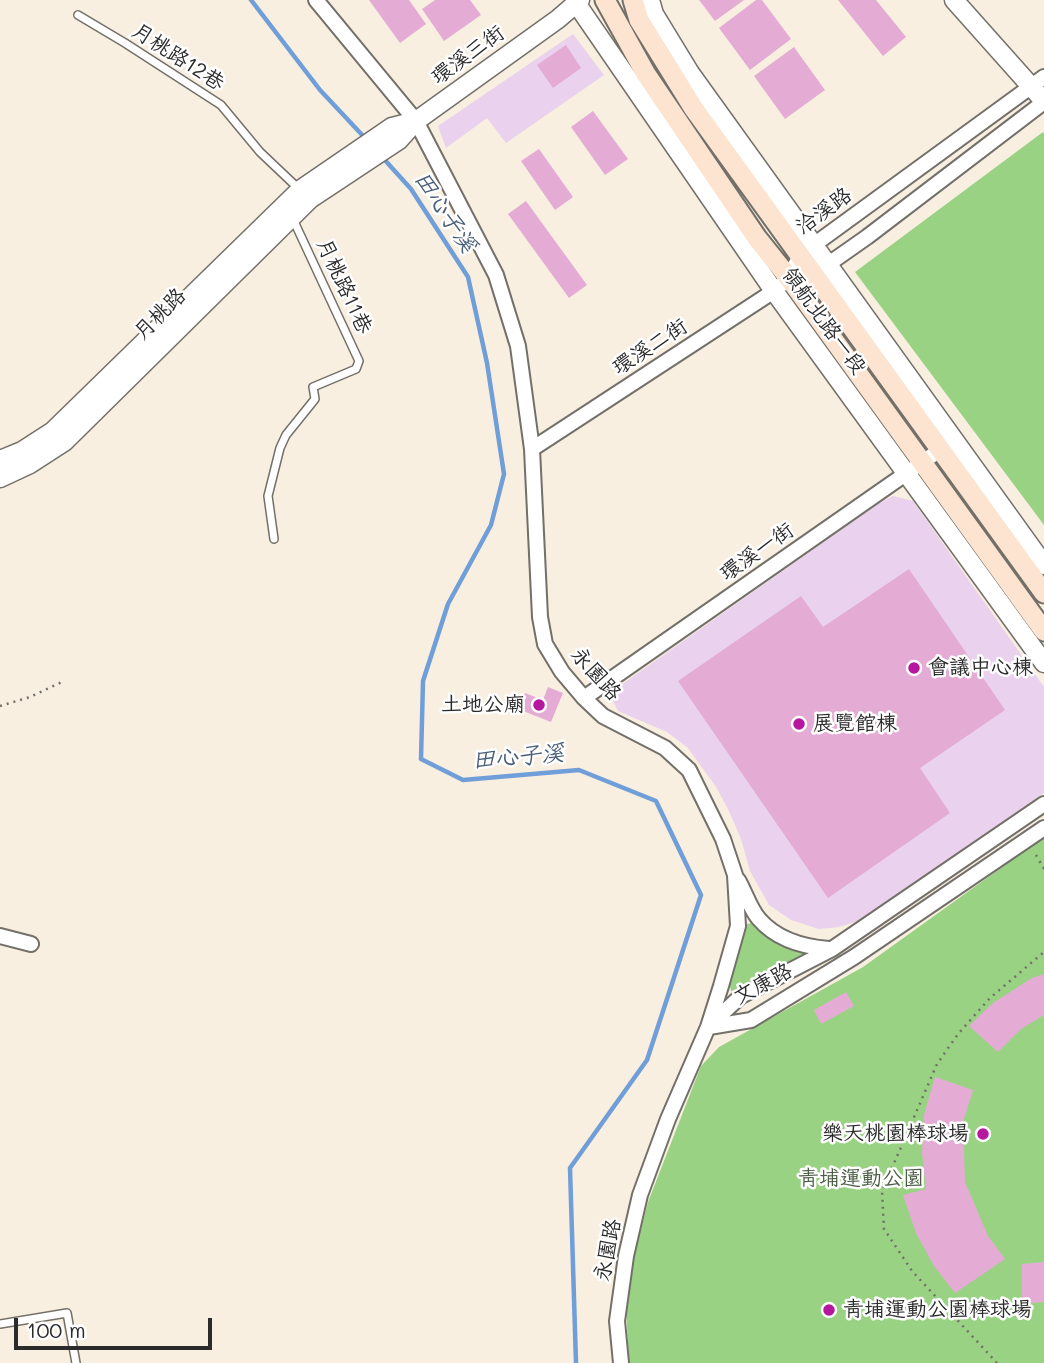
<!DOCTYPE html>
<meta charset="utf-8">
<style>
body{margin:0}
#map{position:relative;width:1044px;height:1363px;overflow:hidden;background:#f8efe0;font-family:Mali,sans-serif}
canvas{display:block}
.scale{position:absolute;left:14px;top:1318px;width:198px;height:32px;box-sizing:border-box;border:4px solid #2b2b2b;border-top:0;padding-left:9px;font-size:21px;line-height:24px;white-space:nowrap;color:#2b2b2b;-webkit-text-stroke:5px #fff;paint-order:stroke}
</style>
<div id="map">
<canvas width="1044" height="1363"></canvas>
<div class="scale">100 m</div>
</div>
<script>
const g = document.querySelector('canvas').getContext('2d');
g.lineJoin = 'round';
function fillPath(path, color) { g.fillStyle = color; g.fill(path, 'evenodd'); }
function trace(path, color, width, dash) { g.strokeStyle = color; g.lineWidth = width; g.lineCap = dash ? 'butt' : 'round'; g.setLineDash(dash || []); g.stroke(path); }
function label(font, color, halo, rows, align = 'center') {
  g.font = font + ' Mali,"LXGW WenKai TC",sans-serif'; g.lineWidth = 5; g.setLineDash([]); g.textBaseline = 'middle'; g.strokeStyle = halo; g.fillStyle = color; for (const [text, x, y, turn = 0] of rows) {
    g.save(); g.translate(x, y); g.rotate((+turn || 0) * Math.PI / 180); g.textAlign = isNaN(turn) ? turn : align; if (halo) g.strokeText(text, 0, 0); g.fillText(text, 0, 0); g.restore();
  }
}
fillPath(new Path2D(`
 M573,34L604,75L506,143L487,118L446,148L438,126Z
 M893,496L913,501L1044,687V793L858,921L839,927L819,929L791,920L769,905L750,871L741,839L728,809L716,787L688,748L667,732L618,711L611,697L613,691L621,685L879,503Z`), '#ead1ed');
fillPath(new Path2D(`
 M1043,132L1044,134V525L855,272Z
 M1044,837V1363H629L626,1308L630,1271L648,1202L701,1066L719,1047L863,967Z
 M751,923L804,954L802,963L741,995L731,991L729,982L744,925Z`), '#9ad284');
trace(new Path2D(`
 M251,0L320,90L365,138
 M383,158L411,189L468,277L487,363L504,474L491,525L448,604L423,681L421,759L463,780L579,770L656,801L701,895L647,1060L570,1168L576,1363`), '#709ed8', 4.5);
fillPath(new Path2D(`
 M369,0H409L426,24L400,43Z
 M435,0H470L481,15L444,41L422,9Z
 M699,0H744L715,21Z
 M756,0H762L791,39L750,70L719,28Z
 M838,0H876L906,37L883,56Z
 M566,45L581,68L553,88L537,65Z
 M794,47L825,90L785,119L754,76Z
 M593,111L628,159L605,175L571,127Z
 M539,149L573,197L555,210L521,161Z
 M526,201L587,285L569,298L508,214Z
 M909,569L1005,710L920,768L950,813L828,898L678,681L801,596L823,627Z
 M548,687L563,693L551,722L518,709L525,693L543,700Z
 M1044,974V1015L1021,1029L998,1052L969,1026L993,1003L1032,978Z
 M846,992L854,1006L821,1024L814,1010Z
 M935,1077L973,1090L963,1122L965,1182L988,1236L1005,1259L955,1293L934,1266L916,1233L903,1195L926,1189L922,1153L924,1115Z
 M1044,1262V1302L1022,1304V1264Z`), '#e4acd5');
const service = new Path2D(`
 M78,15L125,43L221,105L260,152L299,189
 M274,539L268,496L280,448L286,435L315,399L313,387L356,369L359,361L292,217
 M0,1324L67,1313L76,1363`);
const minor = new Path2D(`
 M316,0L416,121L496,275L518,346L532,449L540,617L545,644L562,672L584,698L603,716L665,748L689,770L723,839L735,875L738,926L721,986L708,1027L668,1119L640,1195L626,1256L617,1321L621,1363
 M820,270L867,237L1044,102
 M532,449L774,291L789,278L800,255L1044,77
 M584,698L947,445
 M738,880C745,892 750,909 759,919C777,940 804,947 829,949
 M0,936L31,944
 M709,1026L741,996L832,949L1044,804
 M709,1027L751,1020L854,957L1044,828`);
const tertiary = new Path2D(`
 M576,0V3L774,291L1044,663
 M650,0L654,14L690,73L1044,565
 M954,0L1044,101
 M0,460L22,451L53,431L300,190L392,127L416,121
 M0,478L30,464L64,442L310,199L399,140L416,121L558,19L580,0`);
const secondary = new Path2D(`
 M605,0L646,74L757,238L789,278L1044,631
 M633,0L639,20L694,109L1044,593`);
trace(service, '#73706a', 10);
trace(minor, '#73706a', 18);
trace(tertiary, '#73706a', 21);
trace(secondary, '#73706a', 23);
trace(new Path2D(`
 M0,706L30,697L64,681
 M1036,855L1044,869
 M997,1363L912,1271L884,1229L882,1191L937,1064L958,1034L990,998L1044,952`), '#73706a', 2.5, [2, 5]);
trace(service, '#fff', 7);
trace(minor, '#fff', 14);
trace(tertiary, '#fff', 18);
trace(secondary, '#fde4d1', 19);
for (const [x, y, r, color] of [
 [914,668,7,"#b5179e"],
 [539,705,7,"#b5179e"],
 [799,724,7,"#b5179e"],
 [983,1134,7,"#b5179e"],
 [829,1310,7,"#b5179e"]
]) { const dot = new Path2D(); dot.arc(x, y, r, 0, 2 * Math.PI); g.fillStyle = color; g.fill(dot); trace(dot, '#fff', 2.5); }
label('21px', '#2b2b2b', '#fff', [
 ["環溪三街",468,55,-36],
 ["月桃路12巷",178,57,33],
 ["洽溪路",824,211,-36],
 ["月桃路11巷",344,286,65],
 ["月桃路",160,314,-45],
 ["領航北路一段",824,321,54],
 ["環溪二街",650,347,-33],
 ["環溪一街",757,552,-35],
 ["永園路",596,674,48],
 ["文康路",763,984,-28],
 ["永園路",608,1250,-79]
]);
label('21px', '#2b2b2b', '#fff', [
 ["會議中心棟",928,668],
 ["土地公廟",525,705,"right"],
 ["展覽館棟",813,724],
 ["樂天桃園棒球場",969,1134,"right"],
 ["青埔運動公園棒球場",843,1310]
], 'left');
label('21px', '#4c5d46', '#fff', [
 ["青埔運動公園",861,1179]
]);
label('italic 23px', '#4a5f79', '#fff', [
 ["田心子溪",445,212,56],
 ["田心子溪",518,757,-5]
]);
</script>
